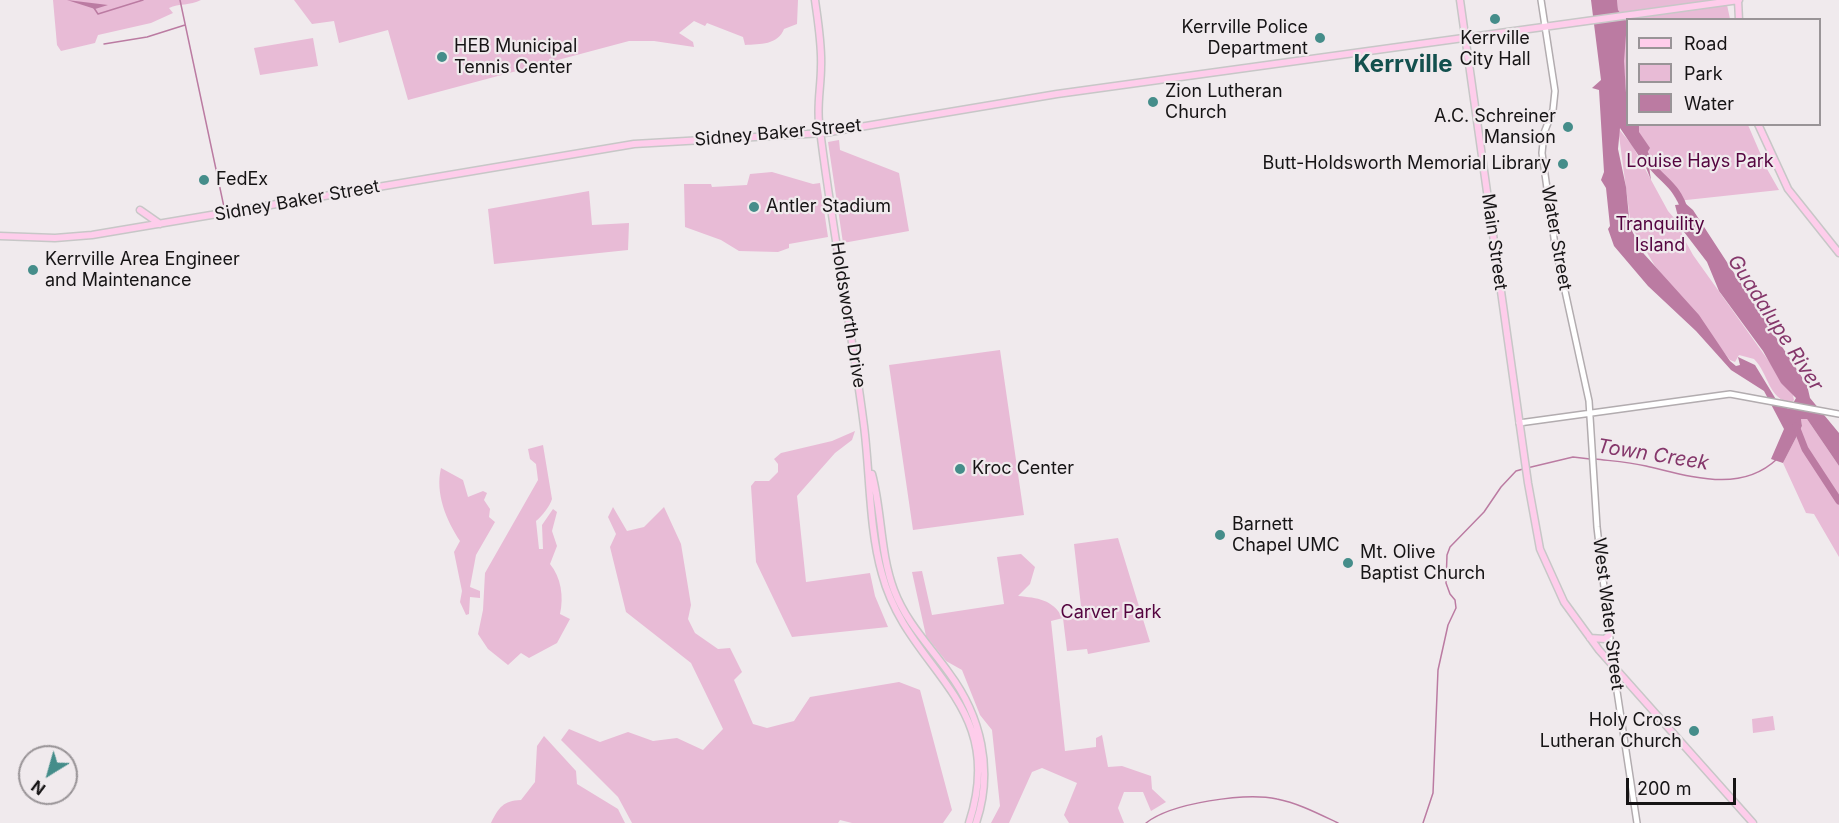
<!DOCTYPE html>
<style>
body{margin:0}
#map{position:relative;width:1839px;height:823px;overflow:hidden;background:#f0eaed;font-family:Inter,sans-serif}
canvas{display:block}
.legend{position:absolute;left:1626px;top:18px;width:195px;height:108px;box-sizing:border-box;background:#f0eaed;border:2px solid #999497;margin:0;padding:8px 10px;list-style:none;font-size:18px;color:#161415}
.legend li{display:flex;align-items:center;gap:12px;height:30px}
.legend b{width:30px;border:2px solid #999497}
.north{position:absolute;left:18px;top:745px;width:60px;height:60px;box-sizing:border-box;background:#f0eaed;border:2px solid #999497;border-radius:50%;rotate:217deg;font-size:16px;font-weight:700;line-height:24px;text-align:center;color:#161415}
.north::after{content:'';display:block;margin:auto;width:21px;height:27px;background:#458d8a;clip-path:polygon(50% 0,100% 100%,50% 72%,0 100%)}
.scale{position:absolute;left:1626px;top:778px;width:110px;height:27px;box-sizing:border-box;border:3px solid #161415;border-top:0;padding-left:8px;font-size:18px;line-height:21px;white-space:nowrap;color:#161415;-webkit-text-stroke:4px #f0eaed;paint-order:stroke}
</style>
<div id="map">
<canvas width="1839" height="823"></canvas>
<ul class="legend">
<li><b style="height:8px;background:#fecdeb"></b>Road</li>
<li><b style="height:16px;background:#e8bbd6"></b>Park</li>
<li><b style="height:16px;background:#bb7ba2"></b>Water</li>
</ul>
<div class="north">N</div>
<div class="scale">200 m</div>
</div>
<script>
const g = document.querySelector('canvas').getContext('2d');
g.lineJoin = 'round';
function fillPath(path, color) { g.fillStyle = color; g.fill(path, 'evenodd'); }
function trace(path, color, width, dash) { g.strokeStyle = color; g.lineWidth = width; g.lineCap = dash ? 'butt' : 'round'; g.setLineDash(dash || []); g.stroke(path); }
function label(font, color, halo, rows, align = 'center') {
  g.font = font + ' Inter,sans-serif'; g.lineWidth = 4.5; g.setLineDash([]); g.textBaseline = 'middle'; g.strokeStyle = halo; g.fillStyle = color; for (const [text, x, y, turn = 0] of rows) {
    g.save(); g.translate(x, y); g.rotate((+turn || 0) * Math.PI / 180); g.textAlign = isNaN(turn) ? turn : align; if (halo) g.strokeText(text, 0, 0); g.fillText(text, 0, 0); g.restore();
  }
}
fillPath(new Path2D(`
 M53,0H201C190,6 179,3 169,8L173,13L151,23L98,35L95,43L61,51L57,45Z
 M294,0H798L797,24L784,29C778,45 760,44 745,45L743,37L707,23L705,26L694,21L679,33L693,42L694,47L654,41H629L408,100L388,30L339,43L334,21L312,24Z
 M1617,0H1726L1730,19L1628,20L1627,101Z
 M313,38L318,66L260,75L254,48Z
 M1632,125H1748L1767,169L1779,190L1677,201Z
 M1618,128L1632,145L1668,211L1681,226L1682,235L1693,255L1793,395L1794,400L1791,403C1768,399 1769,374 1754,359L1739,355L1735,362L1730,360L1655,266L1631,226Z
 M839,140L840,150L899,173L909,231L843,243L828,142Z
 M772,172L813,184L820,183L828,237L789,244V248L778,252L739,251L721,240L685,227L684,184H711L712,187L747,185L750,174Z
 M589,191L592,225L629,223L628,250L494,264L488,209Z
 M1000,350L1024,515L913,530L889,365Z
 M1801,419H1807L1839,466V557L1814,514L1806,513L1783,463L1802,426Z
 M855,431L852,440L835,453L797,496L806,582L870,573L875,596L888,627L792,637L756,562L751,486L755,481H769L778,472V464L774,459L781,453L832,441Z
 M543,445L552,499C550,506 542,516 536,521L539,549H543L542,525L553,509L557,512L552,531L557,546L550,564C561,577 564,597 560,614L570,619L557,643L529,658L521,653L508,665L488,649L478,634L483,610L485,573L538,480L536,464L530,459L528,449Z
 M441,468L463,480L468,497L483,491L487,493L484,500L490,509L489,517L495,522L476,555L470,587L480,591V598L470,597L469,614L466,615L460,602L462,591L454,552L460,541C446,520 435,493 441,468Z
 M613,507L627,531L644,527L664,507L681,544L691,605L688,619L695,633L718,649L730,648L742,672L734,680L753,724L767,728L794,721L810,697L899,682L920,690L952,810L943,823H852L840,820L838,823H632L618,797L561,740L569,729L600,742L628,732L653,741L677,738L703,750L723,729L691,663L626,612L610,547L616,534L608,517Z
 M1118,538L1150,642L1088,654L1087,649L1067,651L1063,618L1051,621L1065,751L1096,747V738L1102,735L1108,767L1122,766L1151,776L1152,789L1166,802L1151,811L1143,792H1124L1118,808L1124,823H1069L1064,815L1077,783L1042,768L1032,772L1009,823H991L1000,806L992,730L980,715L962,670L946,661L926,636L912,572L922,571L932,615L1004,604L997,557L1021,554L1035,567L1030,584L1018,596C1038,598 1052,599 1063,618L1082,615L1074,544Z
 M1773,716L1775,730L1753,733L1752,719Z
 M544,736L576,771L577,784L618,809L625,823H491C499,807 503,801 521,800L535,782L537,746Z`), '#e8bbd6');
fillPath(new Path2D(`
 M67,0L108,5L95,9Z
 M1591,0H1617L1618,10L1627,22L1624,61L1628,124L1639,125V132L1650,148L1647,153L1651,180L1645,165L1620,128L1618,149L1626,187L1630,227L1644,254L1699,315L1730,361L1736,366L1740,365L1738,357L1755,365L1780,406L1790,409L1796,398L1781,383L1763,351L1719,291L1707,262L1681,228L1675,205L1686,204L1693,210L1807,385L1810,398L1839,433V466L1807,419H1801L1802,426L1783,463L1771,459L1784,429L1764,391L1731,370L1696,331L1648,286L1614,246L1608,229L1610,226L1606,188L1601,180L1604,172L1599,90L1592,88L1601,80Z`), '#bb7ba2');
trace(new Path2D(`
 M180,0L224,207
 M94,8L98,14L143,0
 M104,44L147,37L185,25
 M1595,459C1612,461 1629,462 1646,466C1690,476 1740,494 1777,459
 M1527,468L1573,457L1590,459
 M1146,823C1171,803 1246,792 1277,799C1298,803 1319,814 1338,823
 M1423,823L1433,793L1438,670L1448,625L1456,608L1455,600L1450,594L1446,583L1447,555L1450,547L1484,512L1501,487L1516,471L1523,469`), '#bb7ba2', 1.5);
trace(new Path2D(`
 M1645,154C1656,179 1677,181 1685,212
 M1796,426L1805,449L1839,501`), '#bb7ba2', 7);
const minor = new Path2D(`
 M1541,0L1555,91L1553,110L1544,133L1542,153L1555,245L1589,401L1597,527L1613,665L1637,823
 M1519,423L1730,394L1839,414`);
const major = new Path2D(`
 M815,0C818,22 822,45 821,67C821,85 817,104 819,122C831,223 851,324 864,426C870,473 869,529 882,574C908,672 1009,701 969,823
 M1460,0L1528,483L1540,549L1564,602L1599,650L1753,823
 M1738,0L1739,20
 M1758,124L1788,189L1839,253
 M140,210L160,224
 M0,236L55,238L92,235L634,144L824,133L1057,94L1739,0
 M872,474C882,511 880,553 894,590C906,622 929,645 949,673C981,716 994,770 976,823
 M1590,638L1605,639L1610,634`);
trace(minor, '#b2acaf', 8);
trace(major, '#c7c7c7', 9);
trace(minor, '#fff', 5);
trace(major, '#fecdeb', 6);
for (const [x, y, r, color] of [
 [1495,19,6,"#458d8a"],
 [1320,38,6,"#458d8a"],
 [442,57,6,"#458d8a"],
 [1153,102,6,"#458d8a"],
 [1568,127,6,"#458d8a"],
 [1563,164,6,"#458d8a"],
 [204,180,6,"#458d8a"],
 [754,207,6,"#458d8a"],
 [33,270,6,"#458d8a"],
 [960,469,6,"#458d8a"],
 [1220,535,6,"#458d8a"],
 [1348,563,6,"#458d8a"],
 [1694,731,6,"#458d8a"]
]) { const dot = new Path2D(); dot.arc(x, y, r, 0, 2 * Math.PI); g.fillStyle = color; g.fill(dot); trace(dot, '#f0eaed', 2); }
label('18px', '#161415', '#f0eaed', [
 ["Kerrville Police",1308,28,"right"],
 ["Department",1308,49,"right"],
 ["Kerrville",1495,39,"center"],
 ["City Hall",1495,60,"center"],
 ["HEB Municipal",454,47],
 ["Tennis Center",454,68],
 ["Zion Lutheran",1165,92],
 ["Church",1165,113],
 ["A.C. Schreiner",1556,117,"right"],
 ["Mansion",1556,138,"right"],
 ["Butt-Holdsworth Memorial Library",1551,164,"right"],
 ["FedEx",216,180],
 ["Antler Stadium",766,207],
 ["Kerrville Area Engineer",45,260],
 ["and Maintenance",45,281],
 ["Kroc Center",972,469],
 ["Barnett",1232,525],
 ["Chapel UMC",1232,546],
 ["Mt. Olive",1360,553],
 ["Baptist Church",1360,574],
 ["Holy Cross",1682,721,"right"],
 ["Lutheran Church",1682,742,"right"]
], 'left');
label('18px', '#161415', '#f0eaed', [
 ["Sidney Baker Street",778,133,-5],
 ["Sidney Baker Street",297,201,-10],
 ["Water Street",1556,238,80],
 ["Main Street",1494,242,82],
 ["Holdsworth Drive",848,315,81],
 ["West Water Street",1608,614,83]
]);
label('18px', '#54043f', '#f0eaed', [
 ["Louise Hays Park",1700,162],
 ["Tranquility",1660,225],
 ["Island",1660,246],
 ["Carver Park",1111,613]
]);
label('italic 20px', '#85376b', '#f0eaed', [
 ["Guadalupe River",1775,323,57],
 ["Town Creek",1653,455,9]
]);
label('bold 24px', '#13504e', '#f0eaed', [
 ["Kerrville",1403,65]
]);
</script>
